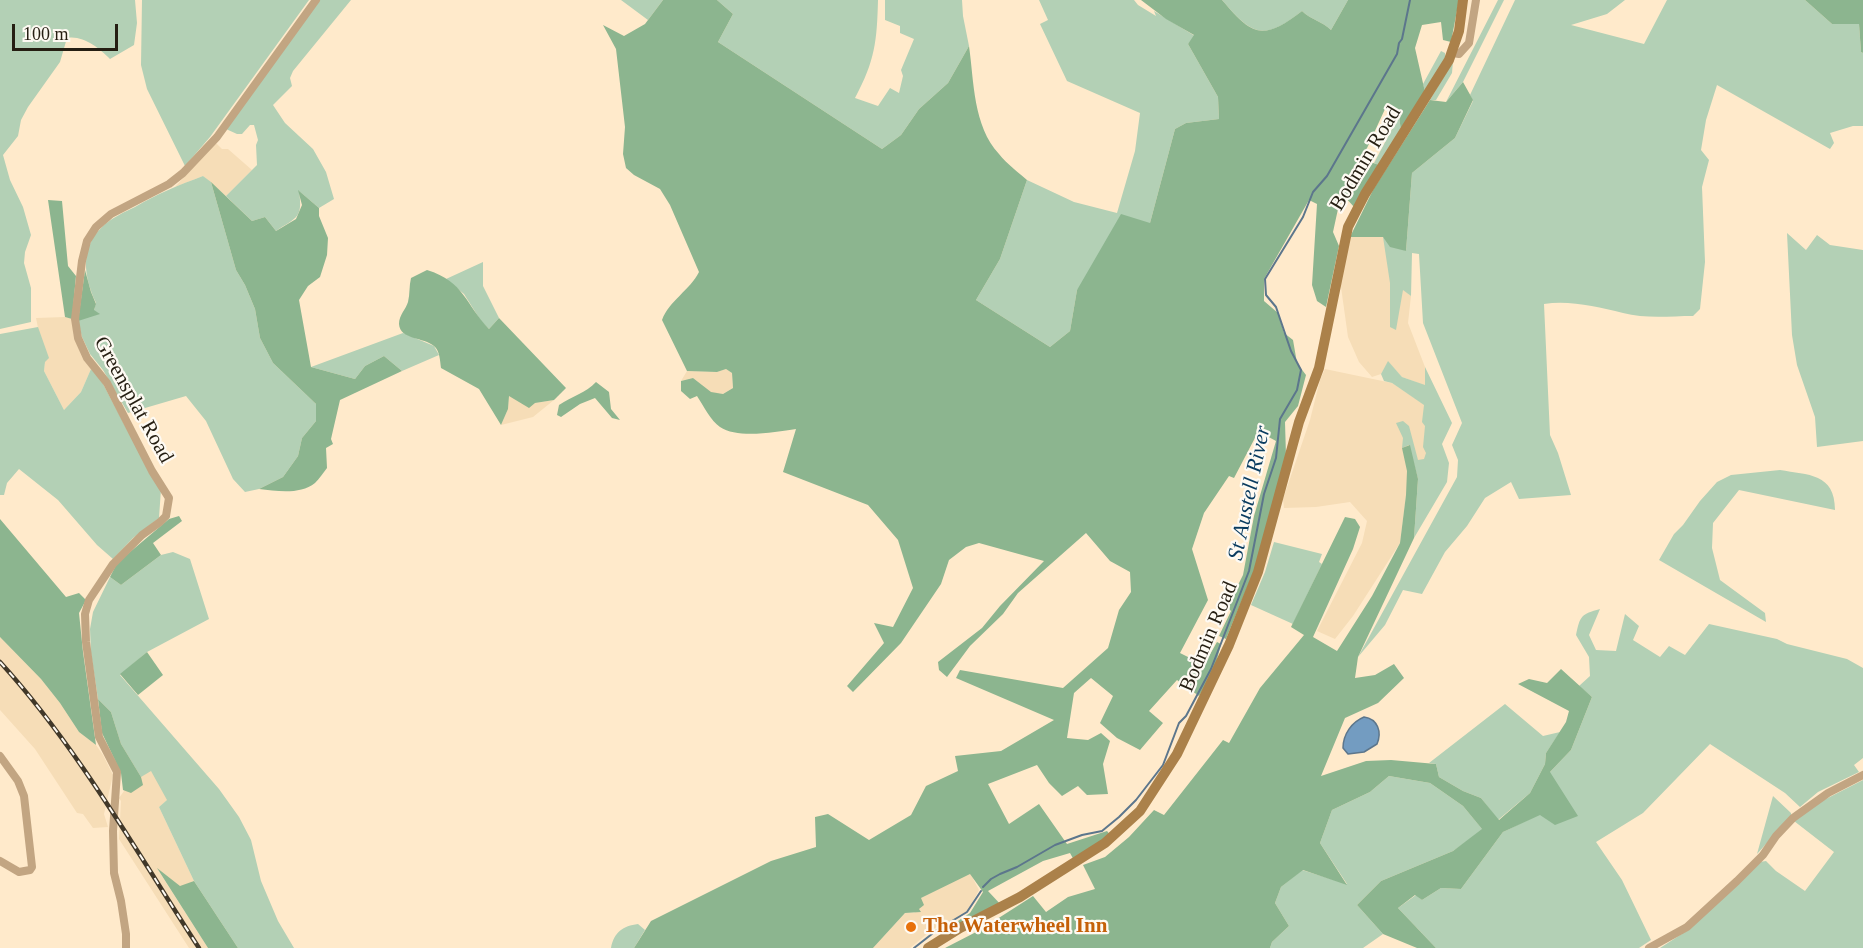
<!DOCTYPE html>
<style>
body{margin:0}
#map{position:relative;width:1863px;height:948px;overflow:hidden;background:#ffeacb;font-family:"Times New Roman",serif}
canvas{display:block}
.scale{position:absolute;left:12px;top:24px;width:106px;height:27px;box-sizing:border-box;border:3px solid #251e12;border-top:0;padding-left:8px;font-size:18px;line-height:21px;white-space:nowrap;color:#251e12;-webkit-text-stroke:4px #fefaf3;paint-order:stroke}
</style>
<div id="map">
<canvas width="1863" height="948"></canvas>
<div class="scale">100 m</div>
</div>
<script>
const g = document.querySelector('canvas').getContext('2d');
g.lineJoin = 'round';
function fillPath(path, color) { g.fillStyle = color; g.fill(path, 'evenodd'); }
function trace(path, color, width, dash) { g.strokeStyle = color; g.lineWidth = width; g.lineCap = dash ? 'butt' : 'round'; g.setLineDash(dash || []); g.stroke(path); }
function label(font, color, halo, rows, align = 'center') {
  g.font = font + ' "Times New Roman",serif'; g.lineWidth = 4.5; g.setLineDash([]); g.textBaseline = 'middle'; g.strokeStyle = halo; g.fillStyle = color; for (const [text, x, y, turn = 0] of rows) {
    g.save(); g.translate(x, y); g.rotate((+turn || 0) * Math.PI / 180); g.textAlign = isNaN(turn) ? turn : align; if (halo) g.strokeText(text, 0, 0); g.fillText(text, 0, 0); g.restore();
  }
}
fillPath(new Path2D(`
 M216,143L222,149H228L252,170L226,196L203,176L175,187Z
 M1350,237H1383L1403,289L1411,296L1408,323L1425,367L1426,386L1402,377L1388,362L1381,374L1372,377L1359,362L1348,337L1340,280Z
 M65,317L72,319L74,337L82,357L91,369L81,392L64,410L44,371L45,362L36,318Z
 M726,369L732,373L733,388L723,394L711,393L693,378L681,381L687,371L717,372Z
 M1325,369L1392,383L1428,407L1435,454L1406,496L1400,543L1353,616L1335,639L1317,631L1362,543L1367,521L1350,502L1316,507L1284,508L1283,499L1310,420L1320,380Z
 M509,395L534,403L554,400L533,417L501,425L508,409Z
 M0,637L41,679L60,703L79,732L96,745L103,755L113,775L104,814L108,827L93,828L83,814L77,813L35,749L0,710Z
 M111,724L169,783L171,797L159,807L194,881L180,887L158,870L208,948H189L119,839L121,801L119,798L124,791L125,784Z
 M970,873L979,890L967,912L954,920L955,923L940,931L937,927L933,929L910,948H873L905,913H914L919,909L921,898Z`), '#f6ddb7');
fillPath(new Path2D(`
 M0,0H135L137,23L134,45L110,59C99,48 83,35 67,38L60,62L28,107L21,120L18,136L3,155L10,180L23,207L31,235L25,252L24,263L31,288V322L0,329Z
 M142,0H309L210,137L185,166L147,89L141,65Z
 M320,0H351L293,71L290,78L292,86L273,105L285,123L313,149L326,172L334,199L319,208L299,191C303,218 297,217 276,231L265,217L252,221L226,196L257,165L256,145L258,140L254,125H250L242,134H237L226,129Z
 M621,0H663L648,20Z
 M717,0H878C877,41 875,61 855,98L878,106L890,88L899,93L903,76L901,70L914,39L900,33V26L885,20V0H962L963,16L969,46L948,83L919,109L901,135L882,149L718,42L733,14Z
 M1039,0H1134L1138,5L1156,16L1154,11L1195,36L1188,44L1218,97L1219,119L1186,123L1175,129L1150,223L1077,290L1070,331L1050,347L976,300L1000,259L1027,180L1074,202L1117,213L1135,151L1140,113L1067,81L1040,24L1048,20Z
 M1222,0H1348L1331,30C1322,21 1311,20 1302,11C1263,42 1252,35 1222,0Z
 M1498,0H1504L1463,82L1446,102Z
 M1515,0H1625L1607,14L1571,25L1644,44L1667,0H1805L1832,24H1859L1861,52L1863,53V126H1853L1830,133L1834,143L1830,149L1717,85L1706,120L1701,150L1709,160L1702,187L1705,262L1700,309L1693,316C1670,316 1645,319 1623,313C1597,307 1570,300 1544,304L1550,435L1558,453L1571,495L1519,499L1511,482L1485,498L1467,526L1445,552L1422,594L1403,590L1385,625L1358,657L1457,477L1458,460L1452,445L1462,423L1423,323L1419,254L1412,253L1411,296L1403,290L1396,330L1390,327V283L1383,237L1406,251L1412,173L1455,138L1473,101L1470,95Z
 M1441,51L1445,53V58L1425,92L1423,84Z
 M1453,61L1452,73L1436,100H1430Z
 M1399,116L1401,131L1379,165L1374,163Z
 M203,176L211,182L236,270L245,285L255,309L260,338L273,363L316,404V421L302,438L298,456L283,477L259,489L245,492L233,479L206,421L186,396L128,413L103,370L90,354L82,337L78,321L94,310L96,303C84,277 79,248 103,226C112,218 124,212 135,207C157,194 179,185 203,176Z
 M1787,233L1806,250L1817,235L1830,245L1863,250V441L1817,447L1815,417L1797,365L1792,335Z
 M483,262V286L499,318L489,329L481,321L464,294L446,279Z
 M38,327L49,358L45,362L44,371L64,410L81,392L91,369L100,378L154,481L161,489L159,518L133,538L113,559L97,545L58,500L19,469L7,483L4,495H0V334Z
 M403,333L434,346L439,355L402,371L384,356L365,366L355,379L311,367Z
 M1388,361L1402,377L1425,385V367L1452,423L1442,444L1449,463L1447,482L1414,538L1418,479L1409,445L1402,448L1403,438L1396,423L1403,421L1409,426L1418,460L1424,459L1426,453L1423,447L1425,426L1422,422L1424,405L1392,383L1384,381L1381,374Z
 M1780,470C1808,475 1835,473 1835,510L1739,490L1713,523L1712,548L1720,580L1765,613L1766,622L1659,560L1674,534L1683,525L1700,501L1717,482L1731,475Z
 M1274,542L1322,554L1319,562L1322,564L1293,624L1251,605L1265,572Z
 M173,552L190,559L209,619L147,652L120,675L219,789L239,817L251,840L261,881L278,921L294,948H238L194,881L159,807L167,800L151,771L141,777L121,744L111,712L98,699L91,653L90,629L93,612L110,577L121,585L161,555Z
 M1600,609L1589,635L1596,650L1616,651L1625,614L1639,626L1633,640L1660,657L1669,646L1685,655L1709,624L1777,639L1787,644L1847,659L1863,668V758L1854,765L1859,772L1818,792L1800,807L1785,793L1710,744L1643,813L1596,842L1622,880L1651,940L1639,948H1436L1398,908L1416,895L1422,900L1441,888L1461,889L1503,832L1540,814L1550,772L1571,750L1592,697L1579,686L1590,676L1589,657L1576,635C1580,616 1581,614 1600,609Z
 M1505,704L1543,736L1560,732L1546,753L1545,764L1530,793L1498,820L1481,798L1463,791L1439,777L1436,764L1429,763Z
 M1389,776L1430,783L1463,806L1483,830L1453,851L1381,881L1357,905L1383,934L1363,948H1270L1272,942L1289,926L1275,903L1281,887L1302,870L1347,884L1320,843L1332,810L1370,792Z
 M1863,780V948H1660L1688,930L1760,862L1766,861L1776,871L1805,891L1834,852L1794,821L1818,803Z
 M1773,796L1791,813V816L1757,854Z
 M638,924L645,930L634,948H611C614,932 623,926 638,924Z`), '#b3d0b5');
fillPath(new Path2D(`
 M663,0H717L733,14L718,42L882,149L901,135L919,109L948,83L969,46C974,81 973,126 999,154C1007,164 1018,172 1027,180L1000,259L976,300L1050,347L1070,331L1077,290L1121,214L1150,223L1175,129L1186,123L1219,119L1218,97L1188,44L1194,35L1166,19L1141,0H1222C1252,35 1262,42 1302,11C1311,20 1322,21 1331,30L1348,0H1459L1451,42L1443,40L1441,22L1422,25L1415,48L1425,92L1401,131L1399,116L1385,109L1362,159L1379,165L1355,208L1344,196L1338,209L1333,232L1339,246L1326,307L1317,301L1312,285L1317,204L1309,200L1264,279V301L1278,313L1284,333L1293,340L1297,363L1306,375L1298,406L1285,422L1286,456L1258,561L1226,639L1219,636L1231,611L1227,607L1243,575L1254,516L1276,441L1265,435L1257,434L1234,478L1229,476L1204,513L1192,549L1208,600L1180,653L1204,665L1217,642L1221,644L1214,671L1199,696L1177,680L1149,711L1163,723L1140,750L1117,738L1100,723L1113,696L1091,678L1074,693L1067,738L1088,740L1101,733L1110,741L1103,764L1108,794L1087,795L1078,786L1062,796L1049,783L1037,765L988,784L1009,824L1039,804L1067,844L1107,831L1112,837L1075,862L1070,853L1043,861L988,891L1003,907L956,932L955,923L970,913L983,892L970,874L921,898L924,905L919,909L921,912L905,913L873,948H634L651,921L771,861L816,847L815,817L828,814L869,840L911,815L926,786L958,771L955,756L1001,751L1054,720L956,678L960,670L1063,688L1108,648L1119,610L1131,592L1130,572L1110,561L1086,533L1018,593L1003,614L970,646L947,677L939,670L938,662L982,628L1000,606L1044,561L979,543L966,547L949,560L941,584L901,643L853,692L847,686L884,643L874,623L893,627L913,588L898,540L868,505L783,472L796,429C775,432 738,439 720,427C711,421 703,405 697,396L690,399L681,391V381L693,378L711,392L723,394L733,388L732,373L726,369L717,372L687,371L662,320C669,301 690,290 699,272L670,205L660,189L634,175L626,168L623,154L625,127L616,49L603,25L624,36L645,24Z
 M1805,0H1863V53L1861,52L1859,24H1832Z
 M1463,82L1473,100L1455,138L1412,173L1406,251L1390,247L1383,237H1350L1373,190L1430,100L1446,102Z
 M211,182L252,221L265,217L276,231L296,219L302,205L298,190L319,208V216L328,238L327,255L320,277L308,286L299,300L311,367L355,379L365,366L384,356L402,371L340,400L331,439L333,444L326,448L327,468C323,473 319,479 315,483C300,495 277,491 259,489L283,477L298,456L302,438L316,421V404L273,363L260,338L255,309L245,285L236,270Z
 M48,200L62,201L68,266L76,276L72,319L65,317Z
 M85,270L91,292L96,304L94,310L100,314L78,321Z
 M427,270C465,282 465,304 489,329L499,318L566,388L554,400L535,403L529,408L509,396L508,409L501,425L479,389L441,368C440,361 440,351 434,346C424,337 400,340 399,324C399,315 406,309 408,302C410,294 409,286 411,278Z
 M596,382L609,392L611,409L620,420L612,418L595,398L580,404L561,417L557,415L559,405C572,396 586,393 596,382Z
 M1410,445L1418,479L1414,538L1358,657L1355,678L1375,675L1394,664L1404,678L1378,703L1345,718L1321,776L1366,761L1391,760L1436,764L1439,777L1463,791L1481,798L1499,820L1530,793L1545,764L1546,753L1566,722L1569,711L1518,684L1529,679L1547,683L1561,669L1592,697L1571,750L1550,772L1578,816L1555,825L1540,815L1503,832L1461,889L1441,888L1422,900L1415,895L1398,908L1436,948H1417L1383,934L1357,905L1381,881L1453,851L1482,829L1463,806L1430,783L1389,776L1370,792L1332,810L1320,843L1347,885L1303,870L1281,887L1275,903L1289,926L1272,942L1270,948H945L980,930L1033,896L1046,912L1068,897L1095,889L1083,865L1105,857L1129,837L1154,810L1164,815L1223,740L1229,743L1260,688L1304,635L1291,627L1345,517L1355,519L1360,527L1353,549L1313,637L1337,651L1372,596L1400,543L1406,495L1407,471L1402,448Z
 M179,516L182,521L153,543L161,555L121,585L110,577L117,563L169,519Z
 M0,519L66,597L79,593L86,600L79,613L83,652L96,745L79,732L60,703L41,679L0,637Z
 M147,652L163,675L138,695L120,674Z
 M98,699L111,712L121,744L141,777L143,785L131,793L123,790L121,773L102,733Z
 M157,868L180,886L194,881L238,948H208Z`), '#8cb58f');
const water = new Path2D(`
 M1364,717C1378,719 1382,732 1377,744L1364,752L1348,754L1343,748C1343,734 1352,722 1364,717Z`);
fillPath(water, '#739cc1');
trace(water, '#5c768c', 1.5);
trace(new Path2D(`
 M983,887L991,879L1000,874L1017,867L1055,845L1082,835L1102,831L1119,817L1136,800L1163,765L1179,723L1186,716L1211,669L1249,571L1264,494L1276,458L1280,419L1297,390L1301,370L1291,351L1276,307L1266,295L1265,279L1303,217L1313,192L1327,176L1397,54L1399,43L1402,39L1410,0
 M914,948L937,930L967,912L981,891`), '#5c768c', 2);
trace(new Path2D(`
 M1453,53L1459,54L1469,43L1476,0
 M0,756L18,781L24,796L32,867L30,870L19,872L0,861
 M126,948V934L121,901L114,873L113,831L117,772L99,737L86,642L85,614L89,600L113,564L142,535L160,522L166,516L169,498L152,471L107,383L87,358L78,338L75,319L82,261L87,241L96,227L111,214L169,184L183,173L217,137L316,0
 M1649,948L1687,927L1737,881L1763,855L1776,836L1793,818L1828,793L1863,775`), '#c2a582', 8);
trace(new Path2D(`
 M928,948L960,928L1020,897L1105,843L1140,811L1177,754L1229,645L1258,572L1299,422L1319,368L1348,227L1365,194L1449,60L1459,31L1463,0`), '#ab814a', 10);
const rail = new Path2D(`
 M0,662C76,745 138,854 199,948`);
trace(rail, '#413829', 4.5);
trace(rail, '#fefaf3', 2, [7]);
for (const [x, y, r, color] of [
 [911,927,6,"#e8710a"]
]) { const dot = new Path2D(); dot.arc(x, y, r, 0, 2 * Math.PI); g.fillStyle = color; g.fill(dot); trace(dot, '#fefaf3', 2); }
label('21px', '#251e12', '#fefaf3', [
 ["Bodmin Road",1366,159,-59],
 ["Greensplat Road",133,400,61],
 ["Bodmin Road",1209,637,-67]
]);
label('bold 21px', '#c56008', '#fefaf3', [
 ["The Waterwheel Inn",923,927]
], 'left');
label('italic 22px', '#093b5f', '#fefaf3', [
 ["St Austell River",1250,493,-78]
]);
</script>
